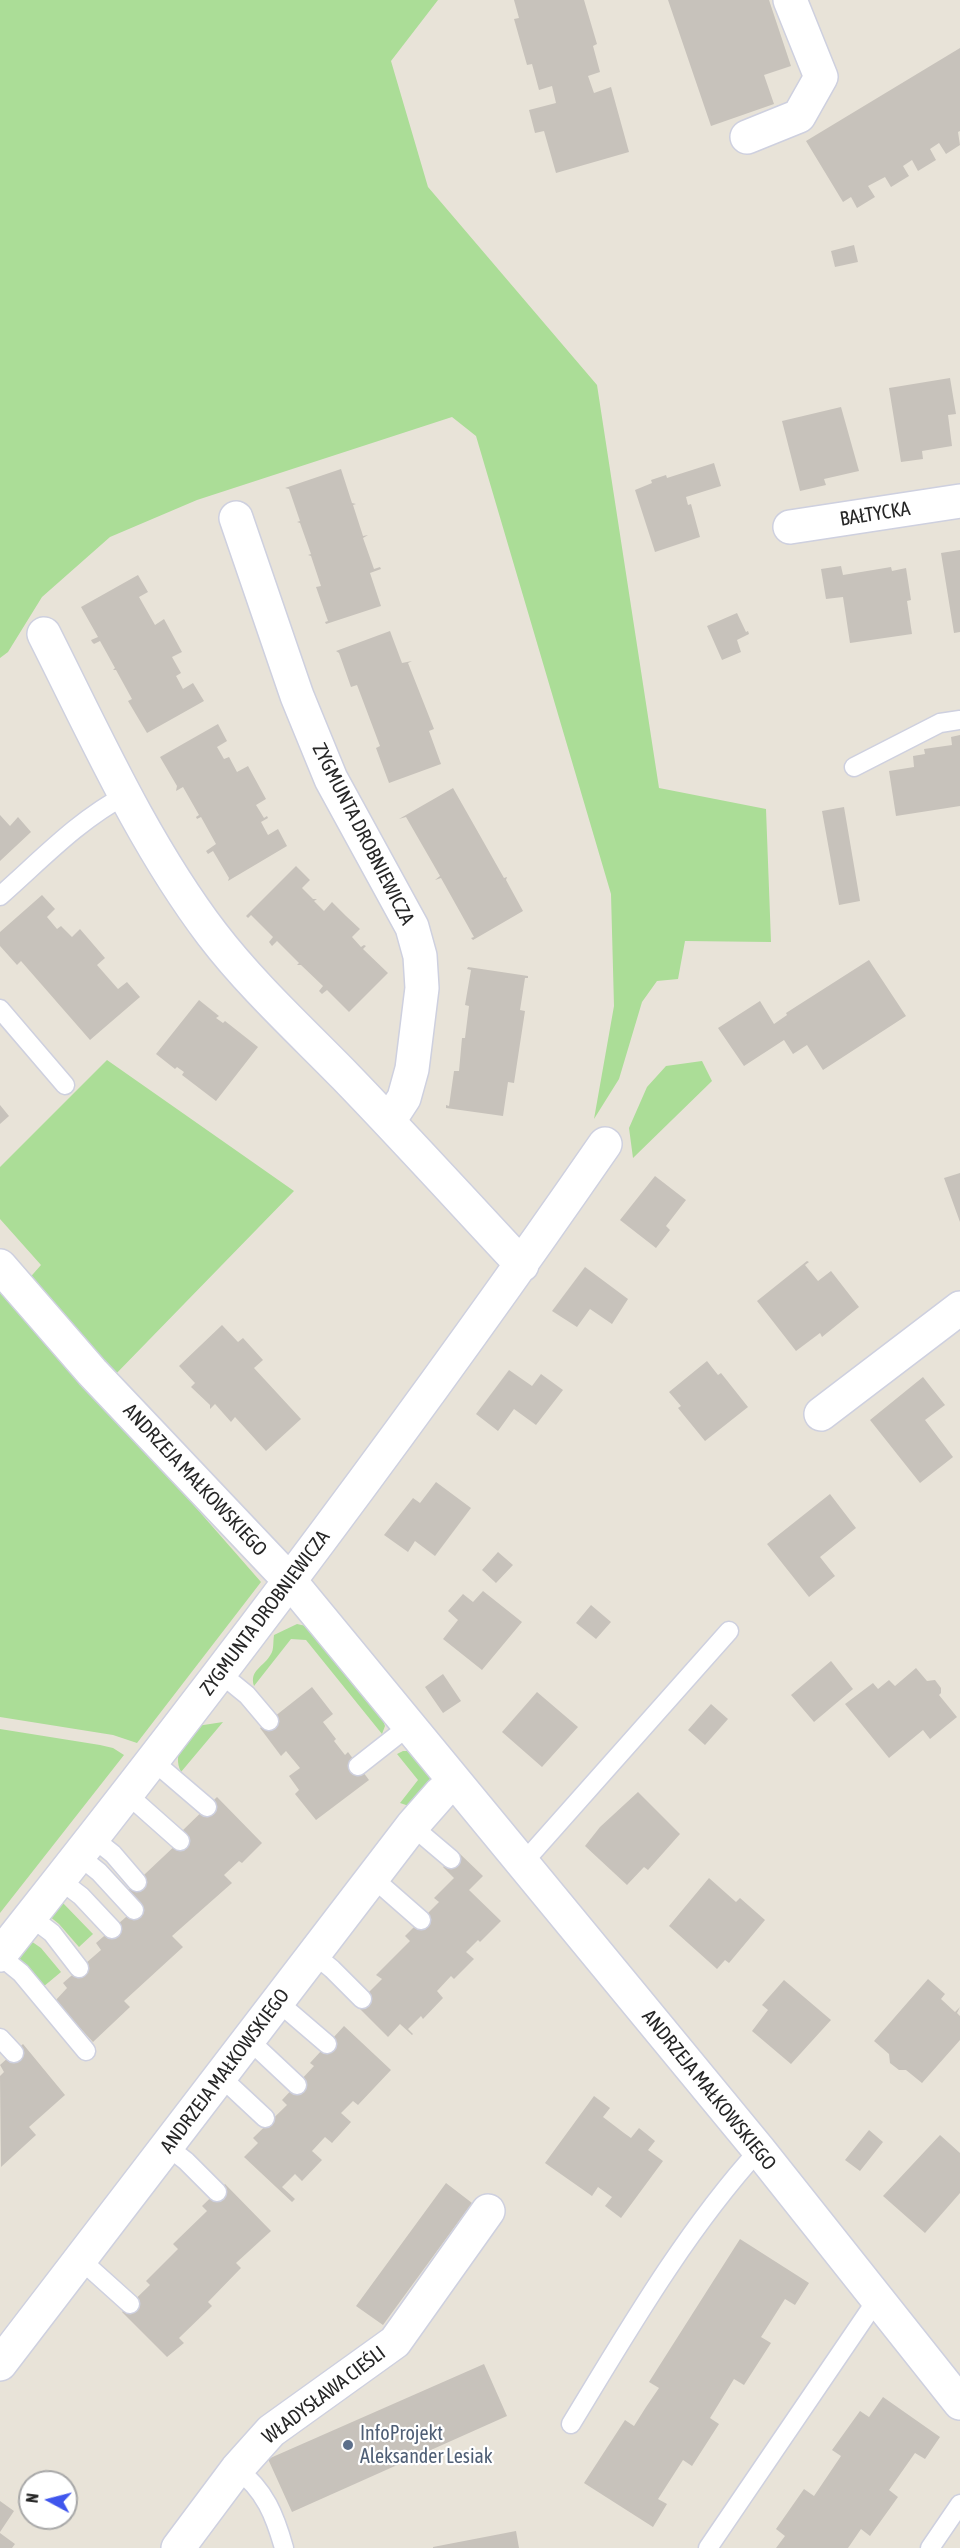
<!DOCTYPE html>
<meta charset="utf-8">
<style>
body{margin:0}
#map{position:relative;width:960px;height:2548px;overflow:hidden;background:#e8e3d8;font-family:"Asap Condensed",sans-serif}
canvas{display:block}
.north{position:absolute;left:18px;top:2470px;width:60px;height:60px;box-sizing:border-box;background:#fff;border:2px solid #a8a8a8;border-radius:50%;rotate:277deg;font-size:16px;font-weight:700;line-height:24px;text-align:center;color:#262626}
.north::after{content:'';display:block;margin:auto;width:21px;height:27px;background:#4056ed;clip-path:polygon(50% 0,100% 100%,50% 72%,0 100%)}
</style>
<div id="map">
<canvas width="960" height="2548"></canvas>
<div class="north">N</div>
</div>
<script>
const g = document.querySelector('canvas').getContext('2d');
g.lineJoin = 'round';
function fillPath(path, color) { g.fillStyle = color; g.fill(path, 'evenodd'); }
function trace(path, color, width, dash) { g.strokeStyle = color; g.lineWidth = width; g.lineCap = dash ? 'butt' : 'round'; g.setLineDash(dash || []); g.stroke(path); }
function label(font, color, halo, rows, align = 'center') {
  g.font = font + ' "Asap Condensed",sans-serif'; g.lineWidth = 4.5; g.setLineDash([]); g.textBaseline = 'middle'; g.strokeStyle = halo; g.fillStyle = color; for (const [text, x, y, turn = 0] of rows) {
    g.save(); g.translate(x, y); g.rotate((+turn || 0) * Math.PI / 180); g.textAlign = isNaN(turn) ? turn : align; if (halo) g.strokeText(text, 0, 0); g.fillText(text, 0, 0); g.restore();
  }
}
fillPath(new Path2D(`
 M0,0H438L391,61L428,187L597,385L659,788L766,809L771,942L685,941L678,979L657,981L642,1002L619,1079L594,1119L614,1006L611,894L476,436L452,417L197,500L110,537L42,597L8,652L0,658Z
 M107,1060L294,1191L111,1379L26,1282L41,1265L0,1219V1167Z
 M702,1061L712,1081L633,1158L629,1128L647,1087L666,1066Z
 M0,1284L261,1582L137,1743L113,1735L0,1717Z
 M297,1624L306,1626L381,1715L385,1726L382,1734L306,1640L291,1639L254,1686C249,1670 264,1667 271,1654C274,1650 273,1641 274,1635Z
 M223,1722L181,1772C172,1753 185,1740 197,1726Z
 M0,1729L100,1745L113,1748L124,1755L0,1913Z
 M403,1751H410L431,1777L429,1788L409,1806L400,1803L418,1780L397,1754Z
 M61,1901L93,1934L79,1947L59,1924L49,1916Z
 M31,1941L41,1948L61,1972L43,1987L16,1959Z`), '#abdd97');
fillPath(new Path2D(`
 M514,0H584L597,44L593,46L600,72L588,76L594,93L611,87L629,152L556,173L544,131L535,133L529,110L556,103L552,86L539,90L532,64L527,65L514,19L519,18Z
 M668,0H769L791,66L764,75L774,104L711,126Z
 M960,48V131L958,132L960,145L946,154L939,143L930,149L936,160L918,171L912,160L903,166L909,176L891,187L885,177L868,186L875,197L857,208L851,197L843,202L806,141Z
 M854,245L858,262L835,267L831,251Z
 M950,378L956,414L948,415L952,446L922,451L923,459L901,462L889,388Z
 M841,407L859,471L824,479L826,485L800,491L782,421Z
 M714,463L721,486L686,497L688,505L691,504L700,537L655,552L635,490L652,483L651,480L666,475L667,478Z
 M341,469L352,503L356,504L353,505L363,536L368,535L363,538L374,569L380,567L381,569L370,573L381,606L326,624L325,622L328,621L316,587L321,586L311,556L308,555L311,554L300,523L297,522L300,521L289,489L285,488Z
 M960,550V632L954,633L941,553Z
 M841,566L843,575L891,567L892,571L906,568L911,600L907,601L912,634L850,643L843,597L826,599L821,569Z
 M138,575L148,592L139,597L155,625L164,619L182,652L172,657L181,673L176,676L183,689L193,683L204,701L147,733L128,701L132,699L116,670H113L115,668L100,641L94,644L92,642L91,640L98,637L81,607Z
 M737,613L746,632L748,631L749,634L737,640L741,652L722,660L707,626Z
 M390,631L402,663L412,661L408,663L434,729L429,731L441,764L389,783L376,748L380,746L357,685L351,687L339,653L336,651Z
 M218,724L227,741L217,747L224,759L229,757L237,772L248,766L266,799L256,805L264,818L267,816L268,818L261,822L268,835L278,829L287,846L228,881L229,878L213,851L208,854L206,851L216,844L201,817L197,819L196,817L199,815L183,787L176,791L177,786L160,757Z
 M960,735V806L896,816L889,771L914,767L913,756L925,754L924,749L952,745L951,737Z
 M453,788L504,878L507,877L506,880L523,911L473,940L471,938L474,937L441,878L435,880L440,876L406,817L399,819Z
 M844,807L860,901L839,905L822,811Z
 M0,815L10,826L18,817L31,832L0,861Z
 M296,866L310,880L302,888L313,899H317L314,901L324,911L332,902L346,916L360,929L352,937L361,947L364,945L366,946L363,949L388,973L349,1012L327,990L322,994L319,991L323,986L301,965H297L299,963L277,941L272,946L269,942L273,937L251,915L248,918L246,916Z
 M42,895L55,909L47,917L57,929L61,926L72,937L80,929L105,958L97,965L118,989L127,982L140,997L90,1040L21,961L17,965L0,946V932Z
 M869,960L906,1016L823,1070L807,1045L793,1054L784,1040L744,1066L718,1028L760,1001L774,1024L787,1015L786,1013Z
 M468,967L528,976V978H525L520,1010L525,1011L514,1083L508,1082L503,1116L446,1108V1105L449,1106L454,1071H459L462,1038H465L469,1006L465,1005L471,970L467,969Z
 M199,1000L219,1016L216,1018L223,1023L225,1021L258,1047L216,1101L182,1075L184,1072L177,1067L175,1069L156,1054Z
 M0,1105L9,1116L0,1124Z
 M960,1173V1222L944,1178Z
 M655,1176L686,1200L666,1226L670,1230L656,1248L620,1220Z
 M807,1261L809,1262L805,1265L818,1281L831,1271L859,1307L822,1337L820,1333L796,1351L757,1301Z
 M585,1267L628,1299L612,1324L590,1309L577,1327L552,1311Z
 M222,1325L238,1342L243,1338L263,1360L254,1368L301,1419L266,1451L235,1417L231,1422L215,1404L210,1409V1405L191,1387L195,1383L179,1366Z
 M707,1361L718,1375L721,1373L748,1407L705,1441L678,1408L681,1406L669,1392Z
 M509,1370L532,1386L541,1374L563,1390L536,1425L514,1409L498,1431L476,1414Z
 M923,1377L945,1405L925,1420L953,1457L920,1483L870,1420Z
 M436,1482L471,1508L435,1556L415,1541L408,1552L384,1535L413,1498L420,1503Z
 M830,1494L856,1528L820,1557L835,1576L809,1597L767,1544Z
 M498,1552L513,1565L496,1583L482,1570Z
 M483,1591L522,1622L482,1670L443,1639L458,1620L448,1611L463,1594L473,1602Z
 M591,1605L611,1622L596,1639L576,1623Z
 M831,1661L853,1689L814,1722L791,1695Z
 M916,1668L927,1681L935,1680L941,1688V1693L939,1695L957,1717L930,1739L923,1730L889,1758L845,1704L873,1683L878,1689L889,1680L895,1686Z
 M443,1674L461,1701L443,1713L425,1687Z
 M312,1687L333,1714L323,1722L336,1739L334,1741L345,1755L348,1752L369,1780L316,1820L295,1794L299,1790L289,1776L300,1768L286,1751L281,1756L260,1728Z
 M537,1692L578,1727L542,1767L502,1732Z
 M711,1704L728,1719L705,1745L688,1730Z
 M638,1792L680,1834L648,1870L644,1867L627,1885L585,1846L600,1827Z
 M217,1797L262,1843L242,1863L239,1861L224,1875L232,1883L172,1936L183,1947L124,2001L130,2007L93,2042L55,2001L67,1988L63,1983L101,1950L96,1943L141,1904L128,1890L180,1841L181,1832Z
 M458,1852L483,1876L469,1890L501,1921L480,1942L478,1940L466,1952L474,1959L454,1979L451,1976L437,1991L443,1998L423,2019L421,2016L408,2029L413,2034L412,2035L400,2024L388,2037L356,2005L382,1979L376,1975L410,1941L405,1936L439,1902L434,1898L454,1878L443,1867Z
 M709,1878L736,1902L740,1898L765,1920L729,1963L725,1960L717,1969L669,1926Z
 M928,1979L945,1994L941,1999L955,2012L960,2007L957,2013L960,2016V2040L922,2083L906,2070H899L890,2063L889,2054L874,2041Z
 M784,1980L831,2020L791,2064L752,2031L768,2010L762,2005Z
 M344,2026L391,2070L358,2105L353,2101L341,2113L351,2122L332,2143L325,2137L312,2151L322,2160L302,2181L295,2174L282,2187L295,2199L292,2202L244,2157L258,2143L253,2138L287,2105L282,2100L314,2066L310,2063Z
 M23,2044L65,2095L29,2127L36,2135L1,2167L0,2076L4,2072L0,2065Z
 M594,2096L610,2108L603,2117L624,2133L631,2138L639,2128L655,2141L648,2150L663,2161L621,2218L605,2206L612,2197L598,2187L592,2196L545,2163Z
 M869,2130L883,2142L860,2171L845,2160Z
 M940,2135L960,2153V2193L925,2233L883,2196Z
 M446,2183L472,2203L383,2325L356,2306Z
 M225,2184L271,2231L236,2263L241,2268L208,2302L212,2306L179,2338L184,2343L167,2357L122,2312L150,2285L146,2281L178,2249L173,2244L207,2211L202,2206Z
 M740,2239L809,2283L795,2305L785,2299L761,2337L771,2343L744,2385L734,2379L710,2418L719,2424L692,2466L683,2460L658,2499L667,2504L653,2527L584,2483L625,2420L634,2426L646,2407L659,2388L649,2382Z
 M484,2364L507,2416L292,2512L268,2459Z
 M883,2397L940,2437L925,2459L915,2453L889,2490L898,2497L870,2536L861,2529L848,2548H776L785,2536L776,2529L804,2489L814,2496L841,2456L832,2450L860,2411L869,2417Z
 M0,2501L14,2511L0,2532Z
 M516,2531L519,2548H433V2547Z
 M0,2533L15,2544L12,2548H0Z`), '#c7c2bb');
const service = new Path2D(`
 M854,767L940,723L960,720
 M0,896C40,861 78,820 126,795
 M0,1009L65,1085
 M220,1673L247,1695L269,1721
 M152,1760L207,1807
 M358,1766L409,1726
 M127,1794L180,1841
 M412,1826L451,1859
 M93,1838L113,1854L137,1882
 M79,1856L99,1872L134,1910
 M523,1863L729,1631
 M373,1878L421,1920
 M60,1880L81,1896L112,1929
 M31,1917L52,1933L79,1968
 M315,1955L332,1969L362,1999
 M0,1956L21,1973L86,2051
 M278,2002L327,2044
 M0,2038L14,2053
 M249,2040L297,2085
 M221,2077L265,2118
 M168,2147L186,2161L217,2192
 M81,2260L130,2304
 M571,2424C627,2332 686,2230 759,2150
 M237,2469C265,2490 275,2516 284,2548
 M708,2548L878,2298
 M930,2548L960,2504`);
const minor = new Path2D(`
 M747,137L799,116L821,77L790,0
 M236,518L297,696L331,779L412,927L420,956L422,988L412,1069L404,1098L389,1121
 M790,527L960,501
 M44,634C95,735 143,843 212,934C251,985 300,1030 345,1076C405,1138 463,1202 522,1265
 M0,1266L92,1372L290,1581L759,2150L960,2403
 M821,1414L960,1308
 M0,1955C210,1691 413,1422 605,1144
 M0,2364L412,1826L441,1793L454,1781
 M178,2548L237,2469L271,2431L395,2342L488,2211`);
trace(service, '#ced0df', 21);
trace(minor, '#ced0df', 36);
trace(service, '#fff', 18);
trace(minor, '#fff', 33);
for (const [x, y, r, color] of [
 [348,2445,6,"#5c6f8a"]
]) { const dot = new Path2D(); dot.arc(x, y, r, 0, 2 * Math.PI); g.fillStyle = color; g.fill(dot); trace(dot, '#fff', 2); }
label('20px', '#262626', '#fff', [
 ["BAŁTYCKA",875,514,-9],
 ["ZYGMUNTA DROBNIEWICZA",363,834,63],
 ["ANDRZEJA MAŁKOWSKIEGO",195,1480,47],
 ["ZYGMUNTA DROBNIEWICZA",265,1613,-53],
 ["ANDRZEJA MAŁKOWSKIEGO",225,2071,-53],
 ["ANDRZEJA MAŁKOWSKIEGO",709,2090,51],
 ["WŁADYSŁAWA CIEŚLI",324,2395,-37]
]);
label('20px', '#4e5e75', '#fff', [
 ["InfoProjekt",360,2434],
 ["Aleksander Lesiak",360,2457]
], 'left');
</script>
